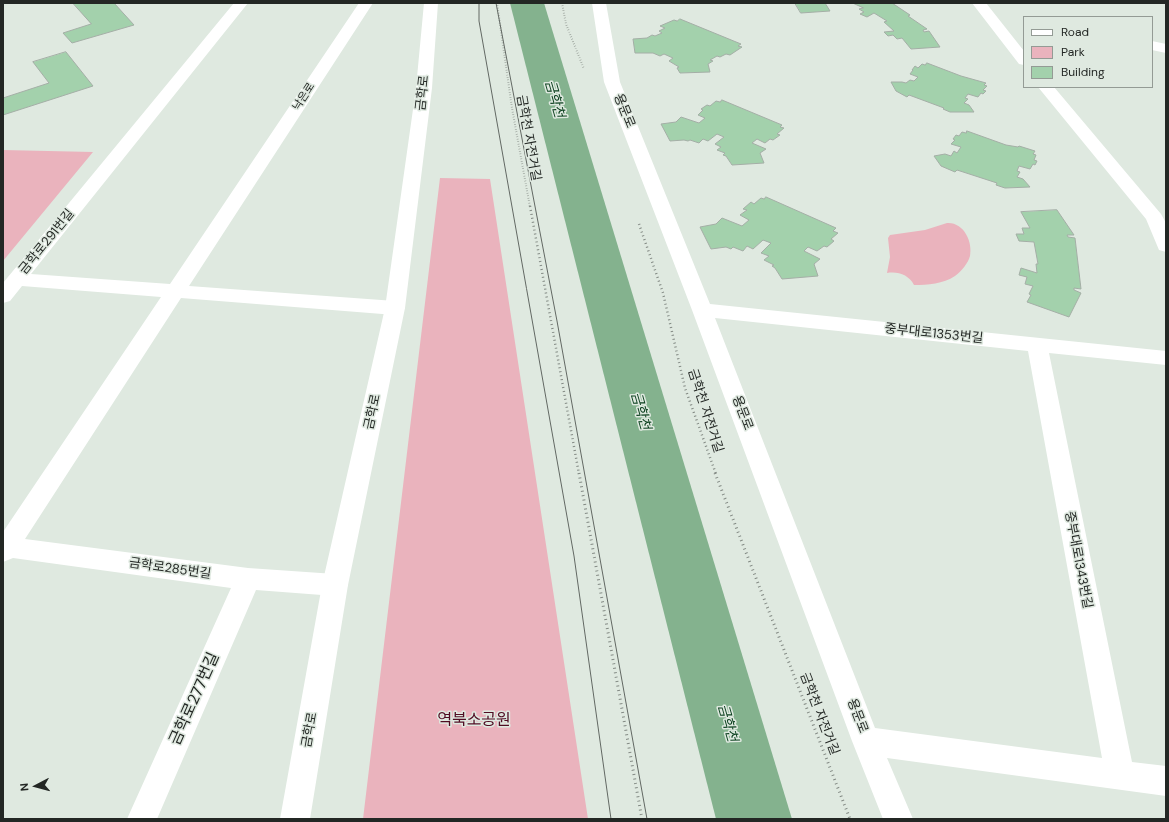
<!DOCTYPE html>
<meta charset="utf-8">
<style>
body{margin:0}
#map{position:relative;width:1169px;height:822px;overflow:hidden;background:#dfe9e0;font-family:"DM Sans",sans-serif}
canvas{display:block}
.frame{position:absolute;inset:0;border:4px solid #232724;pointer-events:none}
.legend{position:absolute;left:1023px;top:16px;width:130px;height:72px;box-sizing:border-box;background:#dfe9e0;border:1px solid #949b95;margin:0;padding:5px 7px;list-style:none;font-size:12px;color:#232724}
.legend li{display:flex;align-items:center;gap:8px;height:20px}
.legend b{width:20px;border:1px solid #949b95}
.north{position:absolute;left:16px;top:766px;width:40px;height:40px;-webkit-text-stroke:3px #dfe9e0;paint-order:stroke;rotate:264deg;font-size:11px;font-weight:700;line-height:16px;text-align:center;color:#232724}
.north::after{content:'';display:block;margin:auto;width:14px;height:18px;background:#232724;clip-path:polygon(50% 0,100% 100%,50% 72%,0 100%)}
</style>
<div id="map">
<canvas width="1169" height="822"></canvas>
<div class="frame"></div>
<ul class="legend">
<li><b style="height:5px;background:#fff"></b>Road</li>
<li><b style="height:11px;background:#eab3bd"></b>Park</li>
<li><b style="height:11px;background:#a3d1ac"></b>Building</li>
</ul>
<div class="north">N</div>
</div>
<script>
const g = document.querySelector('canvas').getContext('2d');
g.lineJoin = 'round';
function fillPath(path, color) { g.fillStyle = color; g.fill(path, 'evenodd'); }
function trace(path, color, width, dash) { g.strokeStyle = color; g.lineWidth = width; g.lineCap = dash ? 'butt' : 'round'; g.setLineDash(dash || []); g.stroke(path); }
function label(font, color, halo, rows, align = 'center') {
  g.font = font + ' "DM Sans","Noto Sans KR",sans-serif'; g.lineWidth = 3; g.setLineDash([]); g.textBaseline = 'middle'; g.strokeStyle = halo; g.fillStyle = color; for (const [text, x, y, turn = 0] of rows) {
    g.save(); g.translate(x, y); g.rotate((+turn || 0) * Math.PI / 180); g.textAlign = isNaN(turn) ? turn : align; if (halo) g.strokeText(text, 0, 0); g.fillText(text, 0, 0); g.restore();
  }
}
fillPath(new Path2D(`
 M3,150L93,152L3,261Z
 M440,178L490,179L588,819H363Z
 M947,223C964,222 973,242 970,256C968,263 962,271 955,276C943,284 928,285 914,285C909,275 898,271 887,273L890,257L888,238L890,235L925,230Z`), '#eab3bd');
fillPath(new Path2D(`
 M510,3H544L792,819H716Z`), '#84b28e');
const building = new Path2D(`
 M73,3H114L134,25L72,43L63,33L91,24Z
 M795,3H825L830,11L801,13Z
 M853,3H892L910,15L908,16L927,29L923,30L924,32L929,31L940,47L911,49L902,38L897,39L893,35L888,36L884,32L894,31L884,22L887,21L874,13L867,17L860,14L864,12L859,9L863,8Z
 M680,19L741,44L738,46L742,47L730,55L726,54L720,57L717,56L710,60L713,61L708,64L710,72L680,73L677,68L679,67L669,61L673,58L664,54L660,56L653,53H635L633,39L647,38L652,35L655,36L662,33L659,31L665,28L660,26L674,20L677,21Z
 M66,52L93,86L3,115V98L49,83L33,62Z
 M927,63L961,76L986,83L984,85L987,86L983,90L986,91L983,94L981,93L978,97L968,94L965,98L968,99L964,103L969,105L974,112H950L943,109L944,108L909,95L907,97L896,91L891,82H902L906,83L910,80L914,81L918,77L910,74L913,70H912L915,66L918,68L922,64L925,65Z
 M722,100L782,125L780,127L784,128L777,134L780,135L773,140L770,139L765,143L757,139L752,143L766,149L760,153L764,163L732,165L726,156L723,155L725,153L717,150L721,147L715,144L724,137L717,134L708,141L703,139L699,143L690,140L688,141L684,140L670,141L661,124L676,122L681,117L699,123L705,118L698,115L703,110L701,109L707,105L710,106L716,101L720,102Z
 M967,131L1006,145L1018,147L1019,146L1035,151L1033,154L1036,155L1034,160L1037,161L1035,165L1033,164L1030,169L1019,166L1017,171L1020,172L1017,177L1023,179L1030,187L1005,188L996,185L997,183L957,170L955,172L941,166L934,156L945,154L951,156L954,151L957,153L961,147L951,144L955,140L953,139L956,135L959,136L962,132L966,133Z
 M766,197L836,228L833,231L838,233L831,239L834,241L827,247L824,246L817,251L808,247L804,251L820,259L814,264L818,276L782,279L775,268L772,266L774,265L764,260L769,256L761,253L771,243L763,240L753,249L747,246L743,251L733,247L731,249L726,247L711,249L700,227L716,224L722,218L742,226L749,220L740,215L747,210L743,209L751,202L754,204L761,198L764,199Z
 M1057,210L1074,235H1067L1068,237L1075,238L1081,289L1074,288V290L1081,293L1069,317L1027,302L1031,295L1029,294L1033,286L1025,284L1027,277L1019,275L1021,268L1037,273L1036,264H1038L1034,242L1019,241L1016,234H1024L1022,228H1030L1021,212Z`);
fillPath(building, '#a3d1ac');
trace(building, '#a4aea6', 1);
trace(new Path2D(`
 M497,3L512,108L530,207
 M562,3L566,24L584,69`), '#848b85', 2, [0.5, 2]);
trace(new Path2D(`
 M530,206L579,474
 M639,224L663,293L685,388L716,474`), '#848b85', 2.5, [1, 3]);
trace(new Path2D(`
 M579,473L642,819
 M715,473L850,819`), '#848b85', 3, [1, 3.5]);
fillPath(new Path2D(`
 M234,3H248L31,274L170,284L359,3H373L189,286L395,301L402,303L405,308L402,313L395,315L181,298L25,539L248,568L335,574L344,577L348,585L344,593L335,596L256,590L157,819H127L231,588L13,558L3,562V532L161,297L22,286L10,301L3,303V283Z
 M592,3H606L620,82L710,304L1166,351V365L1049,353L1132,762L1166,766V796L887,758L913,819H883L852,741L692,310L604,82ZM715,318L1028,351L1102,758L875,728Z
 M972,3H986L1024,51V65L1019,64Z
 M1152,41L1166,44V53L1152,50Z
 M1038,87H1054L1161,214L1166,223V252L1159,250L1146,219Z`), '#fff');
fillPath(new Path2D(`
 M424,3H438L432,88L405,308L348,585L310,819H280L322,585L385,308L416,88Z`), '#fff');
trace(new Path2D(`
 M479,3V21L574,556L611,819
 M496,3L557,321L647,819`), '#626863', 1);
label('11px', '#232724', '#dfe9e0', [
 ["낙은로",304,97,-57]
]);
label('13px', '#232724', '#dfe9e0', [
 ["금학로",423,93,-84],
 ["용문로",624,111,68],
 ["금학천 자전거길",528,138,80],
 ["금학로291번길",47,242,-51],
 ["중부대로1353번길",934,334,6],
 ["금학천 자전거길",705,411,72],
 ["금학로",373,412,-78],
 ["용문로",742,413,69],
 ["중부대로1343번길",1078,560,79],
 ["금학로285번길",170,569,8],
 ["금학천 자전거길",819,714,69],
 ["용문로",857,716,69],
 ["금학로",310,730,-80]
]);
label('italic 14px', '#0c411f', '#dfe9e0', [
 ["금학천",554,99,74],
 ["금학천",640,411,74],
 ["금학천",727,723,74]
]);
label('16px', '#232724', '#dfe9e0', [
 ["금학로277번길",195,699,-66]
]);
label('16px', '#510c23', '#dfe9e0', [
 ["역북소공원",474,721]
]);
</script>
